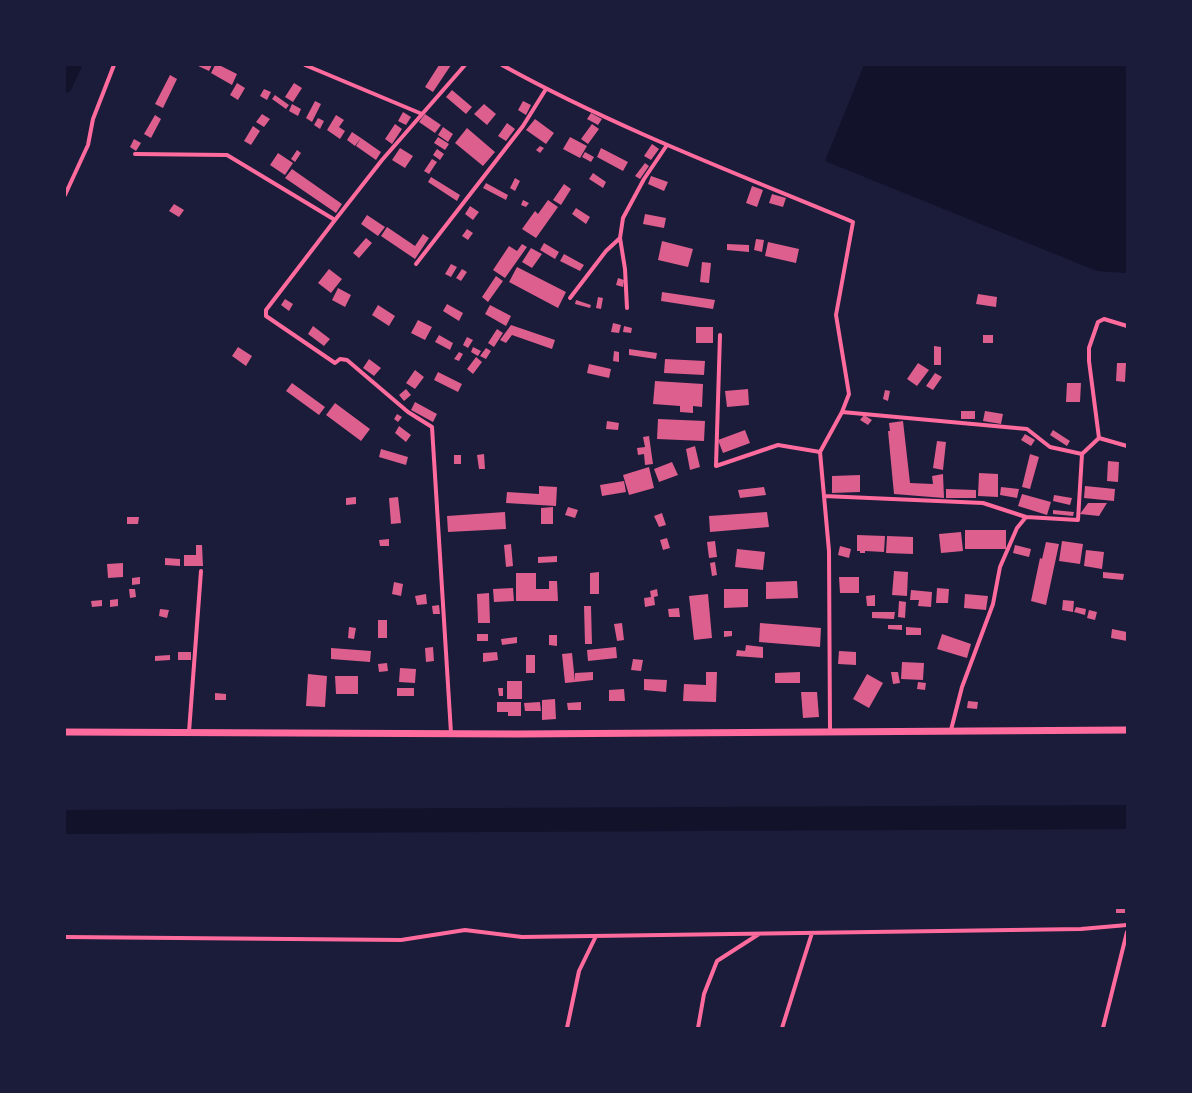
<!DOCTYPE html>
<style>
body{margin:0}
#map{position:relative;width:1192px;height:1093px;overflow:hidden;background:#1b1b3a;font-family:Figtree,sans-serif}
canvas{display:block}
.frame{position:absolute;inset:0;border:66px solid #1b1b3a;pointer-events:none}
</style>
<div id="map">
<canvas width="1192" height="1093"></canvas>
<div class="frame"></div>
</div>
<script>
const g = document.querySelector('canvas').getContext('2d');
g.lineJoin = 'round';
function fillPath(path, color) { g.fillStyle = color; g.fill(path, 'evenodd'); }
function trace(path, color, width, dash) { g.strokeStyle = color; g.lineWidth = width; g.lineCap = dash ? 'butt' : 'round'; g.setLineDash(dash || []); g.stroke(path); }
fillPath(new Path2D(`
 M864,65H1127V270L1125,273L1097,271L825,161Z`), '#12122b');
trace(new Path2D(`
 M65,86L75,65`), '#12122b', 14);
trace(new Path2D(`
 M65,822L1127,817`), '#12122b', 24);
fillPath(new Path2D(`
 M196,65H212L209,71Z
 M215,65H219L237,74L232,85L211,73Z
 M439,65H451L433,92L425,87Z
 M170,75L177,79L163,108L155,104Z
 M237,83L245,88L238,100L230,95Z
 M294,83L302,88L293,102L285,97Z
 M264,89L271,92L267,100L260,96Z
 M452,90L472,107L466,114L446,97Z
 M275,95L289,105L286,109L272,99Z
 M315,101L321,104L312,122L306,118Z
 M523,101L531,105L526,115L518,110Z
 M292,104L301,109L298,116L289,111Z
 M484,104L496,114L487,125L474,114Z
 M403,112L411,117L406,125L398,121Z
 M591,113L602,119L598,125L587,119Z
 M262,114L270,119L264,127L256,122Z
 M425,114L441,125L435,133L419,122Z
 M155,115L161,119L151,138L144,134Z
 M336,115L344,120L339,127L345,131L340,139L327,130Z
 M318,118L324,121L320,129L314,125Z
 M535,119L554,133L546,144L526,130Z
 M507,123L515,129L506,141L498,136Z
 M395,124L402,129L392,144L385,139Z
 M592,124L599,129L588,144L581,139Z
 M253,126L260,131L251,145L244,141Z
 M443,127L453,134L448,142L438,135Z
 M467,128L495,152L483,166L455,143Z
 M352,132L361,138L355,146L347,140Z
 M438,137L449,144L445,150L434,143Z
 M570,137L587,146L580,158L563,149Z
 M361,138L381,152L376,160L356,146Z
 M134,139L141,143L136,151L130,147Z
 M652,144L659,149L651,160L644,156Z
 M540,146L544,148L540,153L536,150Z
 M400,148L413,156L405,168L392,160Z
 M601,148L628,162L623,171L597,157Z
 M437,149L444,154L440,160L433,155Z
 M297,150L301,153L295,162L291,159Z
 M585,152L594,157L591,162L582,157Z
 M278,153L293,163L285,175L270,165Z
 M432,159L437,162L429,174L424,171Z
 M645,163L649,166L640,179L635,176Z
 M292,169L342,204L336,213L285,178Z
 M593,173L606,182L603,188L589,179Z
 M651,176L668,182L664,191L648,184Z
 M431,177L460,195L457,201L428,182Z
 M515,178L520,181L515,191L510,188Z
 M486,183L508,195L506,200L483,188Z
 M564,184L571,189L561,205L553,200Z
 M752,186L763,190L757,207L746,203Z
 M772,194L786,198L783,207L769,203Z
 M523,200L529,203L526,207L521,205Z
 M548,200L558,207L536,238L522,229L535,211L538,214Z
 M174,204L184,210L179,217L169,211Z
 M470,206L479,212L473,220L465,214Z
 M576,208L590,217L586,224L572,214Z
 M645,214L666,218L664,228L643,224Z
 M367,215L385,227L378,236L361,224Z
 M387,227L415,246L423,234L429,238L415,259L381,236Z
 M467,229L473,233L468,240L462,236Z
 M366,238L372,243L359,258L353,253Z
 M756,239L764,240L762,252L754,250Z
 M662,241L693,249L688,267L658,260Z
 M768,242L799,249L796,263L765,256Z
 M544,243L559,252L555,259L540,250Z
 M522,244L527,247L505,278L493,270L509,246L517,251Z
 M727,244L749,245V252L727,250Z
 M531,248L542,254L532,268L522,262Z
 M564,254L584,265L580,271L560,261Z
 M702,262L711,263L709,283L700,282Z
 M451,264L457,267L451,277L445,274Z
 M517,267L566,292L558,308L509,282Z
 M329,269L342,279L331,293L318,283Z
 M462,269L467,272L461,281L456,278Z
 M496,276L503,281L488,302L482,297Z
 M618,278L624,280L623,287L616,285Z
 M338,288L351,295L345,307L332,300Z
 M662,292L715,300L713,309L661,301Z
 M978,294L997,297L996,307L976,304Z
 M598,297L603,298L601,309L596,308Z
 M285,299L293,304L289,311L281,305Z
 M576,300L591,305L590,308L575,304Z
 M447,304L463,313L459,321L443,311Z
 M378,305L395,316L389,326L372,315Z
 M490,305L511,316L506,326L485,314Z
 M418,320L432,327L425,340L411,333Z
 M613,323L621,325L619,333L611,332Z
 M511,325L555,340L552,349L512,335L506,343L500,340Z
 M313,326L330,339L324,346L308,334Z
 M624,326L632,328L631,333L623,332Z
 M696,327H713V343H696Z
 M497,329L503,333L494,347L488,343Z
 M439,335L453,343L450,350L435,342Z
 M983,335H993V343H983Z
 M467,337L473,340L468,348L463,345Z
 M934,346L941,347V365H934Z
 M238,347L252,356L246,366L232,356Z
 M473,347L481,351L478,356L471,352Z
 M486,348L491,351L486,359L480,356Z
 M629,349L657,353L656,359L629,355Z
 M614,351L619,352V362L613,361Z
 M459,352L463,354L459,361L454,359Z
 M476,357L482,362L473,374L467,369Z
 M369,359L381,368L374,376L363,368Z
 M665,359L705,361L704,375L664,373Z
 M918,363L929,370L917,386L907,379Z
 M1117,363H1126L1125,382L1116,381Z
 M589,364L611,369L609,378L587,373Z
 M415,370L424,377L415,389L406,383Z
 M438,372L462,384L458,392L434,380Z
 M935,373L942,377L933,390L926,386Z
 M655,381L703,384L702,407L693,406V413L680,412V406L653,404Z
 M292,383L325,407L319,415L286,391Z
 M1067,383H1081L1080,402H1066Z
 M406,389L411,395L404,401L399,395Z
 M748,389L749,405L727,407L725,391Z
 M885,390L890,391L888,401L883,399Z
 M415,402L437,414L433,422L411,410Z
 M335,403L370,429L361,441L326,415Z
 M961,411H975V419H961Z
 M985,411L1003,414L1001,424L983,421Z
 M397,414L402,417L398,422L394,419Z
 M864,415L872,420L868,425L860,420Z
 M658,419L705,421L704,441L657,439Z
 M607,421L619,423L618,430L606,429Z
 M903,421L910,483L933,484L932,476L943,474L944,498L894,494L888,431H890L889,423Z
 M399,426L411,435L406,442L395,433Z
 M745,430L750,443L723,453L718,440Z
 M1053,430L1070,441L1067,446L1050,435Z
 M1025,434L1035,440L1031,446L1021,440Z
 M649,436L653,464L645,465L644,454L638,455L637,448L645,447L643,437Z
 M937,441L946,442L943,470L933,468Z
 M695,446L700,467L690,470L686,449Z
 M381,449L408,457L406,465L379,457Z
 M484,454L485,469H479L477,455Z
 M1030,454L1039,457L1030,489L1022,487Z
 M454,455H461V464H454Z
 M1108,461L1119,462L1118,482L1107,481Z
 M672,462L678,475L659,482L654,469Z
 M649,467L654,488L629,495L623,475Z
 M979,473L998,474V497L978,496Z
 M860,475V492L832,493V476Z
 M624,481L626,492L602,496L600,485Z
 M539,486L557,487L556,506L506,503L507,492L539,494Z
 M1085,486L1115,489L1114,501L1084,498Z
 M764,487L766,495L740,498L738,490Z
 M1001,487L1019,489L1017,498L1000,495Z
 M946,489L976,490V498H946Z
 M1022,494L1051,502L1047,515L1018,506Z
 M1054,495L1072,498L1070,505L1053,501Z
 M356,497V504L346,505V498Z
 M398,497L401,523L391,524L389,498Z
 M1088,503H1107L1099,516L1080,514Z
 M553,507V524H541V508Z
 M568,507L578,510L575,518L565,515Z
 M1053,510L1074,512L1073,516L1053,514Z
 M505,512L506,529L448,532L447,516Z
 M767,512L769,527L710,532L709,516Z
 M662,513L666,525L659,527L654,516Z
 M127,517H139L138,524H127Z
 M965,530H1006V549H965Z
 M961,532L963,551L941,553L939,534Z
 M857,535L885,536L884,552L865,551V553H860V551H857Z
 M887,536L913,537V554L886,553Z
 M667,538L670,548L663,550L660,540Z
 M389,539V546H380L379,540Z
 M715,541L717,557L709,558L707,542Z
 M1062,541L1083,544L1080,564L1059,561Z
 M1046,542L1059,544L1046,605L1031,601L1040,558L1042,559Z
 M511,544L513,566L506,567L504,545Z
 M196,545H202L203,566H184V555H196Z
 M1015,545L1031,549L1029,557L1013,553Z
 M840,546L851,549L849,558L838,555Z
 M737,549L765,552L763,570L735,567Z
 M1086,550L1104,552L1102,569L1084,566Z
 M557,556V562L538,563V557Z
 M165,558L180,559V566L165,565Z
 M715,562L717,575L712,576L710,563Z
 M123,563V577L108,578L107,564Z
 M894,571L908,572L907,596L892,595Z
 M599,572V594H590V573Z
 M1103,572L1124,574L1123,580L1103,578Z
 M516,573H536V589H549V581H557L558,601H516Z
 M140,577V584L132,585V578Z
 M839,577H859V593H840Z
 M797,581L798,598L766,599V582Z
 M394,582L403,584L401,596L392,594Z
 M513,588L514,601L494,602L493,589Z
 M937,588L949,589L948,603H936Z
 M129,589H135L136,597L130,598Z
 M657,589L658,596L654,597L655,605L645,607L644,598L651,597L650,591Z
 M724,589H748V607L724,608Z
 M911,590L932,592L931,607L918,606L919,600H910Z
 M489,593L490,623H478L477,594Z
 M426,594L427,604L417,605L415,596Z
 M708,594L712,638L694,640L689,596Z
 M965,594L988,596L986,610L964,608Z
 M875,595V606H867L866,596Z
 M118,599V606L110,607V600Z
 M102,600V606L92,607L91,601Z
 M1063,600L1074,601L1073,612L1062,610Z
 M899,601L906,602L905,618L898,617Z
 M439,605L440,614H433L432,606Z
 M584,606H591L592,644H585Z
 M1076,607L1086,609L1085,615L1074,612Z
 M679,608L680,617H669L668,609Z
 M160,609L169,610L167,618L159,616Z
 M1089,610L1097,612L1095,620L1087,618Z
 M872,612H895L894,619L872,618Z
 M378,620H387V638H378Z
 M622,623L624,640L617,641L614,624Z
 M760,623L821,628L820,647L759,642Z
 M888,625H902V630L888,629Z
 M349,627L356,628L354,639L348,638Z
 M906,627L921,628V635H906Z
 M1112,629L1127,632V641L1111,638Z
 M724,631H732V636L724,637Z
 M477,634H488V641H477Z
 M942,634L971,644L967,658L937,649Z
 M549,635H557V646L549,645Z
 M517,637V643L502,645L501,639Z
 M746,645L763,647V658L736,656L737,650L745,651Z
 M433,647L434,661L426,662L425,648Z
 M616,647L617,658L588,661L587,650Z
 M331,648L371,651L370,662L331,659Z
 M839,651L856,652V665L838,664Z
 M178,652H191V660H178Z
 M497,652L498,660L483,662V653Z
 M572,653L575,682L565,683L562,654Z
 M170,655V660L155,661V656Z
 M526,655H535V673H526Z
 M633,659L643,660L641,671L631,670Z
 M902,662L924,663L923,680L901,679Z
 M387,663L388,671L379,672L378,664Z
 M400,668L416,669L415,683L399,682Z
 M593,672V680L575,682V673Z
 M706,672H717L716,702L683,701L684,684L706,685Z
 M800,672V683H775V673Z
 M891,672H898L900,683L893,684Z
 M308,674L327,676L325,707L306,706Z
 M867,674L883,683L869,708L853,699Z
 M335,676H358V694H336Z
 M644,679L667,680L666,692L644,690Z
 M507,681H522V699H507Z
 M918,682L926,683L925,690L917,689Z
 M397,688H414V696H397Z
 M498,688H503V696H499Z
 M624,689L625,701H609V690Z
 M801,692H817L819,717L803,718Z
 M215,693L226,694V700H215Z
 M555,699L556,719L542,720V700Z
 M968,701L978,702L977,709L967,708Z
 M497,702H521V716H508V712H497Z
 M540,702L541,711H525L524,703Z
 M581,702V710H568L567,703Z
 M1116,909H1125V913H1116Z`), '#dd5f8e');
trace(new Path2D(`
 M305,65L422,114
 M502,65C614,127 735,173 853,222L836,315L849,394L842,412L820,452
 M135,154L227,155L335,220L382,160L465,65
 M65,195L88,145L93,119L114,65
 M335,220L266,310V316L335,363L340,359L347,360L408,412L432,427L451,733
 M620,238L625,269L627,308
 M416,264L523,126L546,89
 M570,298L606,251L620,238L623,218L644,179L667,145
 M720,335L716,466L778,445L820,452L829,551L830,731
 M842,412L1027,429L1050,447L1082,454
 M1099,438L1089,361V348L1098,322L1104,319L1127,326
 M1099,438L1127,446
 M824,496L983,503L1026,517
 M951,730L962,687L993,604L1000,567L1017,528L1026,517L1078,520L1082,454L1099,438
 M189,732L201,571
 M65,937L401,940L465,930L522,937L1081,929L1127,925
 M567,1028L579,971L596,936
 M698,1028L704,994L717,961L759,934
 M782,1028L812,933
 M1103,1028L1127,932`), '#ff6b9d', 4);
trace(new Path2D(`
 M65,732L517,734L1127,730`), '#ff6b9d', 7);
</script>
